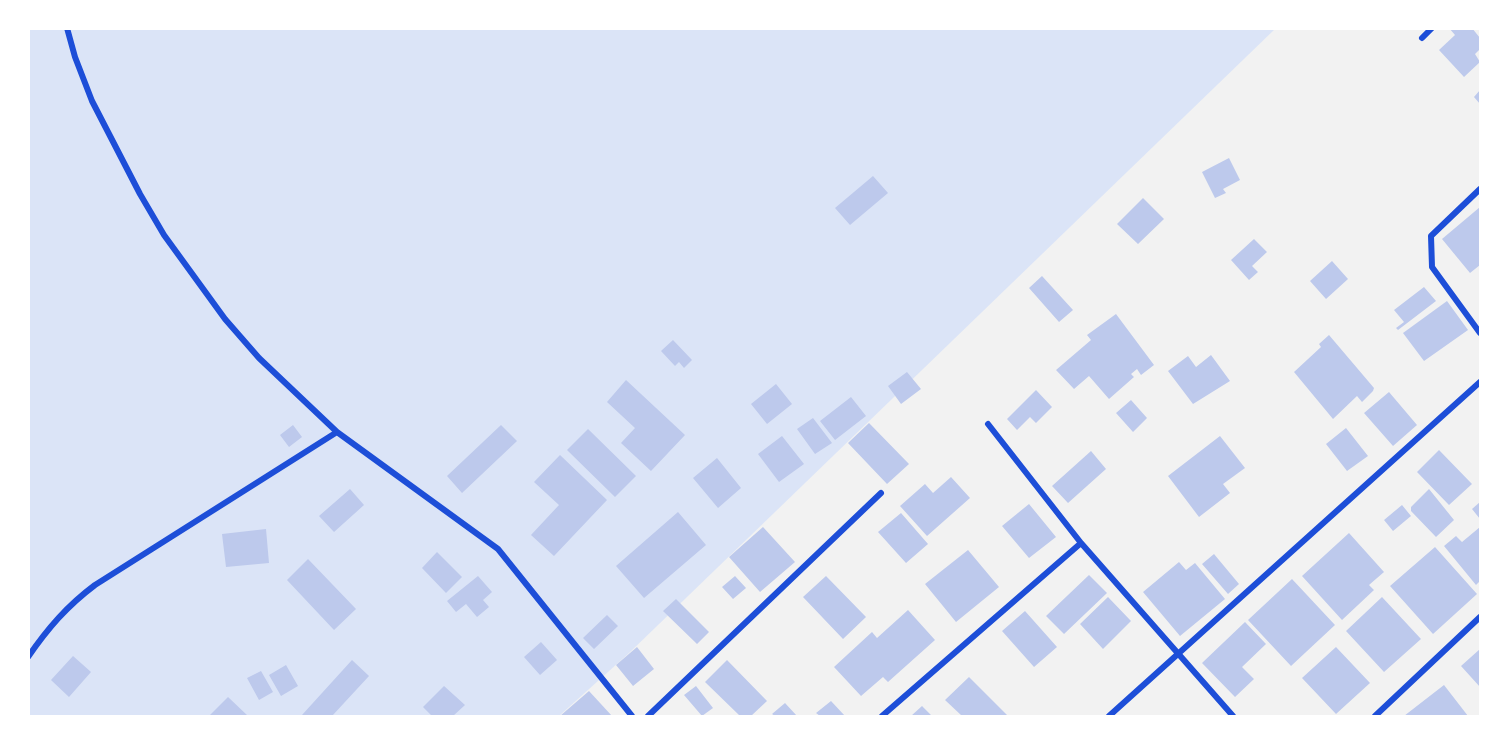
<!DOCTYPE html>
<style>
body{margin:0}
#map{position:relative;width:1509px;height:745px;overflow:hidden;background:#f2f2f2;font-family:Quicksand,sans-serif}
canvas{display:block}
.frame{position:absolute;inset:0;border:30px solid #fff;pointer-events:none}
</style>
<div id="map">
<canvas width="1509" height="745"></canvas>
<div class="frame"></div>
</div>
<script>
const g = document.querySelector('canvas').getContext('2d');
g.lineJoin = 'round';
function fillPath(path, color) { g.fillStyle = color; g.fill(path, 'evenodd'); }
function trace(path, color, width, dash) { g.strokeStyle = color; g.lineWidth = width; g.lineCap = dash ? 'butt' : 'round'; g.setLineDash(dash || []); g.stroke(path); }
fillPath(new Path2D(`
 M28,29H1275L628,654L559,716H29Z`), '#dbe4f7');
fillPath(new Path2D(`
 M1449,28H1472L1480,38V49L1475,54L1480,62L1464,77L1439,50L1455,35Z
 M1480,90V104L1474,97Z
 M1229,158L1240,180L1223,189L1226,193L1215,198L1202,172Z
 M873,176L888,193L850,225L835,208Z
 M1143,198L1164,219L1138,244L1117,224Z
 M1480,207V265L1470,273L1442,239Z
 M1254,239L1267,252L1252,266L1258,272L1249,280L1231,260Z
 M1332,261L1348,279L1326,299L1310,281Z
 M1042,276L1073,310L1059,322L1029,288Z
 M1424,287L1436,301L1398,330L1396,328L1404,322L1394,310Z
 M1447,301L1468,330L1424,361L1403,333Z
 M1116,314L1154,365L1141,375L1137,369L1131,374L1134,377L1109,399L1089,376L1074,389L1056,370L1091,340L1087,335Z
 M1329,335L1374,388L1373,391L1362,402L1357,396L1333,419L1294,372L1321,347L1319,344Z
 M673,340L692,360L684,368L679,362L675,366L661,351Z
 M1211,355L1230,381L1193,404L1168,371L1188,356L1196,367Z
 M907,372L921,389L901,404L888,386Z
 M626,380L685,435L651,471L621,443L635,428L607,402Z
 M776,384L792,404L767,424L751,404Z
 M1036,390L1052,407L1036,423L1030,417L1017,430L1007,419Z
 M1389,392L1417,425L1393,446L1364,413Z
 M851,397L866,416L835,440L820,421Z
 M1131,400L1147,418L1133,432L1116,413Z
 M813,418L832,443L815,454L797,429Z
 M869,423L909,464L887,484L848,443Z
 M293,425L302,437L289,447L280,435Z
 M501,425L517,441L462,493L447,476Z
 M1346,428L1368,456L1347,471L1326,444Z
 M588,429L636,476L615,497L567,450Z
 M782,436L804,464L779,482L758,454Z
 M1220,436L1245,468L1223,484L1230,493L1199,517L1168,476Z
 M1439,450L1472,484L1449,505L1417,472Z
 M1091,451L1106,469L1068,503L1052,486Z
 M560,455L607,500L554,556L531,535L559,505L534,482Z
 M717,458L741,488L718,508L693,478Z
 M951,477L970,498L927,536L900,506L925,484L933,493Z
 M350,489L364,505L334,532L319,516Z
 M1429,489L1454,520L1436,537L1411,511V507Z
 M1480,502V519L1472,509Z
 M1029,504L1056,537L1029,558L1002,526Z
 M1402,505L1411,516L1393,531L1384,520Z
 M678,512L706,545L644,598L616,566Z
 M901,513L928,544L906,563L878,532Z
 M763,527L795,562L760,592L729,557Z
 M1480,527V581L1476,585L1444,546L1456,536L1462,542Z
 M266,529L269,563L226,567L222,534Z
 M1349,533L1384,572L1369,585L1374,590L1342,620L1302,576Z
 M1435,547L1477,594L1433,634L1390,586Z
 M968,550L999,587L956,622L925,584Z
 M437,552L462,577L446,593L422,568Z
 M1214,554L1239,584L1228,594L1202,564Z
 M308,559L356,609L334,630L287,580Z
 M1179,562L1186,570L1195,563L1225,599L1180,636L1143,592Z
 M1089,575L1107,593L1064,634L1046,616Z
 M478,576L492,592L483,600L489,607L477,617L466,604L456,612L447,601Z
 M735,576L746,588L733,599L722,587Z
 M826,576L866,617L843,639L803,597Z
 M1292,579L1335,625L1291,666L1248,620Z
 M1108,597L1131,621L1103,649L1080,624Z
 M1382,597L1421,639L1384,672L1346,631Z
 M676,599L709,632L697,644L663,611Z
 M908,610L935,640L888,682L883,677L861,696L834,667L872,632L877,638Z
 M1025,611L1057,647L1034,667L1002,631Z
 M607,615L618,626L594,649L583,638Z
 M1245,622L1266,644L1242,667L1254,679L1235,697L1202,663Z
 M541,642L557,660L540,675L524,657Z
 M637,647L654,669L633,686L616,665Z
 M1336,647L1370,683L1336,714L1302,678Z
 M1480,649V687L1461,666Z
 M73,656L91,672L69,697L51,680Z
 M352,660L369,676L332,716H304L302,715Z
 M727,660L767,701L751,716H740L705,682Z
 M286,665L298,686L281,696L269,675Z
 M261,671L273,692L259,700L247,678Z
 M969,677L1007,715L1005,716H962L945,700Z
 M1444,685L1468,716H1404Z
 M444,686L465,705L453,716H432L423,707Z
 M696,686L713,708L702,716L684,695Z
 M589,691L612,716H560Z
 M228,697L248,716H209Z
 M831,701L845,716H820L816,713Z
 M785,703L797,716H775L772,714Z
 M922,706L932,716H911Z`), '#bdc9ec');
trace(new Path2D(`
 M67,28L75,57L92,101L140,194L164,235L225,319L259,358L337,432L498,549L632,716
 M1422,38L1432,28
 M1480,189L1431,236L1432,267L1480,333
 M988,424L1081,543L1233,716
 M28,657C48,628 67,606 95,585L337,432
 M648,716L881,493
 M882,716L1081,543
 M1109,716L1480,382
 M1375,716L1480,617`), '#1d4ed8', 6);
</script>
